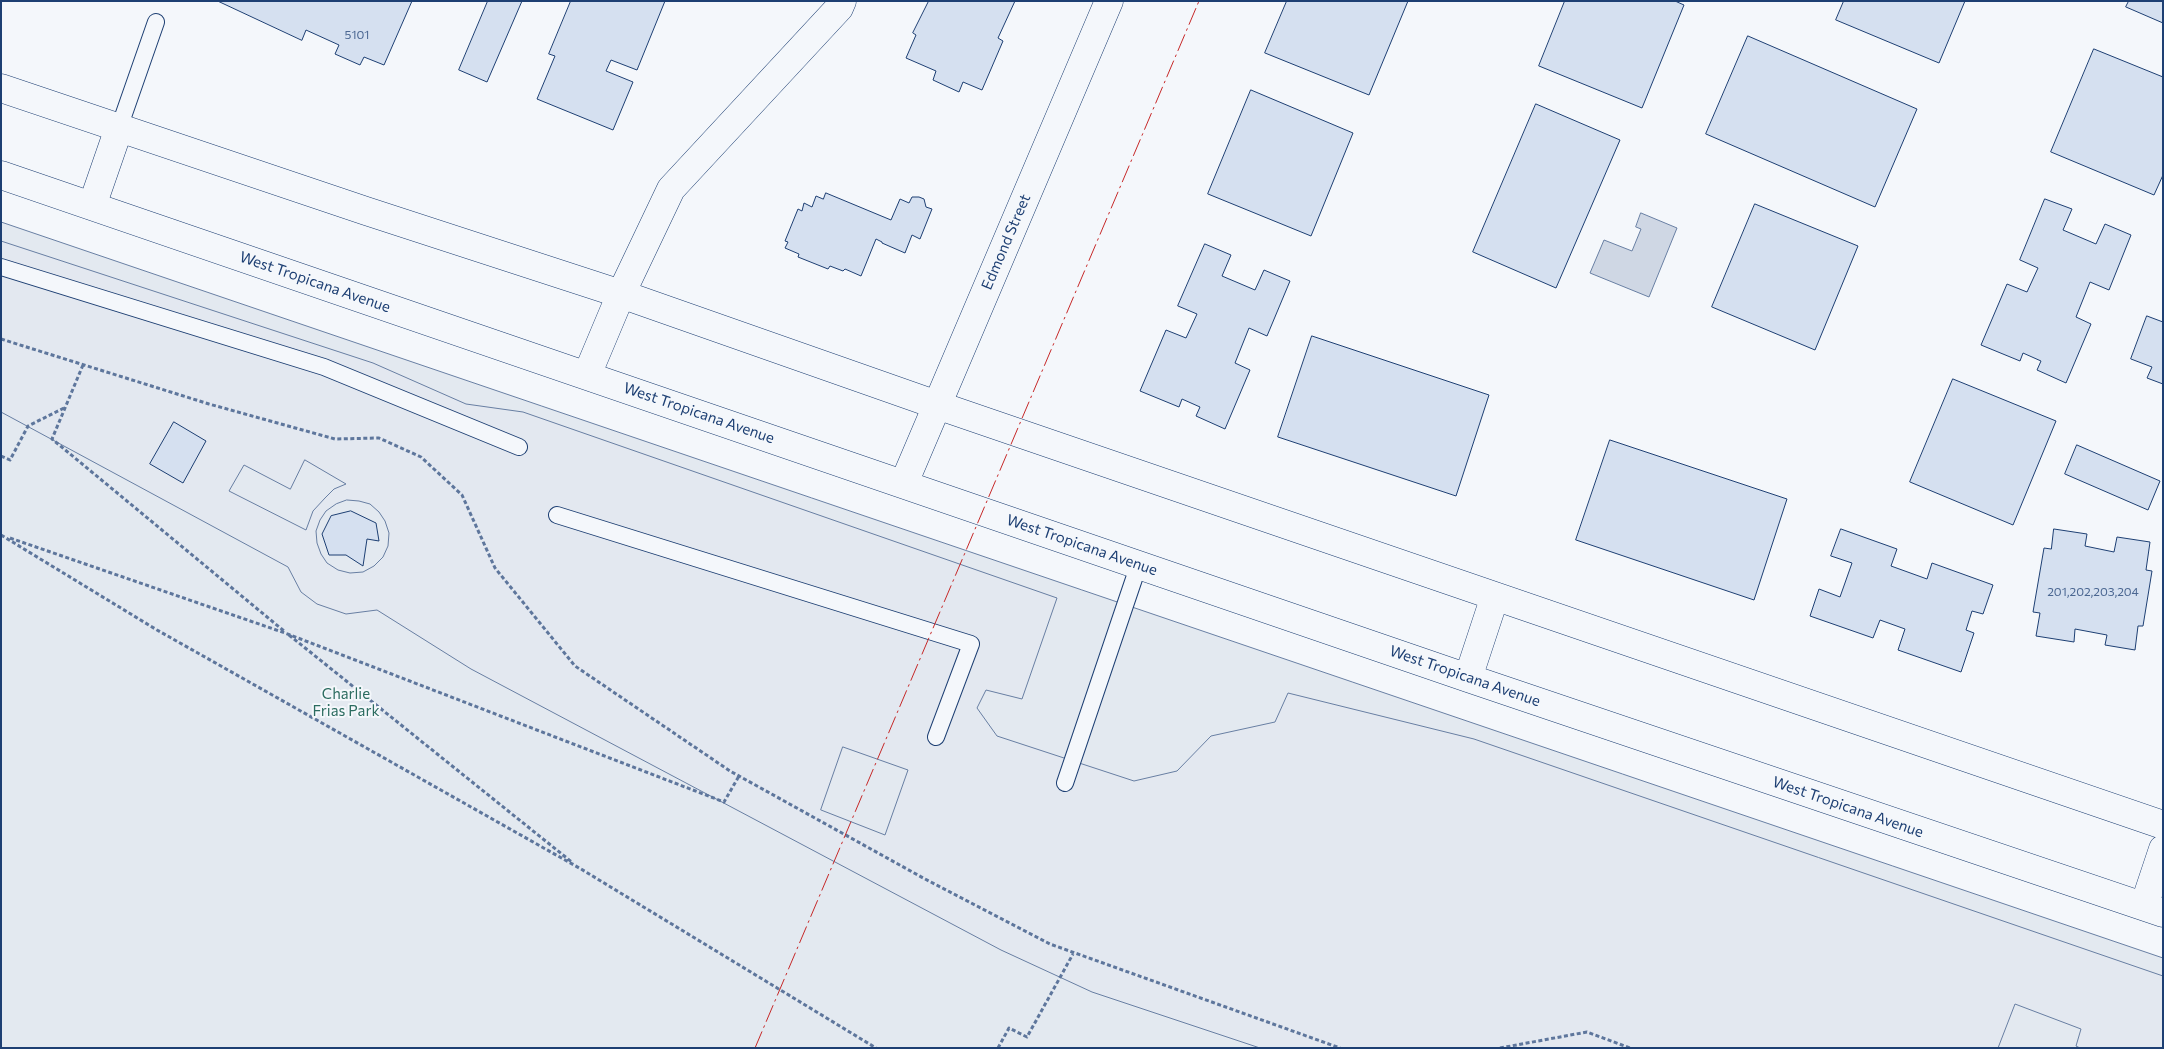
<!DOCTYPE html>
<style>
body{margin:0}
#map{position:relative;width:2164px;height:1049px;overflow:hidden;background:#f4f7fb;font-family:Commissioner,sans-serif}
canvas{display:block}
.frame{position:absolute;inset:0;border:2px solid #1d3f73;pointer-events:none}
</style>
<div id="map">
<canvas width="2164" height="1049"></canvas>
<div class="frame"></div>
</div>
<script>
const g = document.querySelector('canvas').getContext('2d');
g.lineJoin = 'round';
function fillPath(path, color) { g.fillStyle = color; g.fill(path, 'evenodd'); }
function trace(path, color, width, dash) { g.strokeStyle = color; g.lineWidth = width; g.lineCap = dash ? 'butt' : 'round'; g.setLineDash(dash || []); g.stroke(path); }
function label(font, color, halo, rows, align = 'center') {
  g.font = font + ' Commissioner,sans-serif'; g.lineWidth = 4; g.setLineDash([]); g.textBaseline = 'middle'; g.strokeStyle = halo; g.fillStyle = color; for (const [text, x, y, turn = 0] of rows) {
    g.save(); g.translate(x, y); g.rotate((+turn || 0) * Math.PI / 180); g.textAlign = isNaN(turn) ? turn : align; if (halo) g.strokeText(text, 0, 0); g.fillText(text, 0, 0); g.restore();
  }
}
const green = new Path2D(`
 M1,222L2163,958V1048H1Z`);
fillPath(green, '#e3e9f0');
trace(green, '#687fa3', 1);
const parking = new Path2D(`
 M1,241L373,363L466,404L523,412L1057,598L1022,699L986,690L977,708L997,736L1134,781L1177,771L1211,736L1275,722L1288,693L1474,739L2163,976V1048H2080L2076,1046L2081,1029L2015,1004L1998,1048H1260L1092,992L1001,950L471,669L377,610L346,614L317,604L301,592L288,567L1,412ZM305,460L346,484L334,489L325,498L313,511L306,530L229,491L244,465L290,489ZM347,500L359,501L370,504L379,512L385,521L389,533L388,546L383,557L374,566L363,572L350,573L338,570L327,563L321,554L317,543L316,531L320,520L326,511L336,504ZM843,747L908,770L885,835L821,810Z`);
fillPath(parking, '#e3e8f0');
trace(parking, '#687fa3', 1);
const water = new Path2D(`
 M1641,213L1677,228L1649,297L1590,273L1604,240L1632,251L1641,229L1636,227Z`);
fillPath(water, '#cfd7e4');
trace(water, '#687fa3', 1);
const building = new Path2D(`
 M218,1H412L384,65L364,57L360,65L335,54L339,45L306,30L302,40Z
 M488,1H522L487,82L459,70Z
 M571,1H665L637,70L611,60L606,71L633,82L613,130L537,99L555,56L549,54Z
 M929,1H1015L998,38L1003,41L982,90L963,82L959,92L933,80L936,71L906,58L916,35L913,33Z
 M1287,1H1408L1369,95L1265,53Z
 M1565,1H1675L1684,5L1642,108L1539,66Z
 M1844,1H1965L1939,63L1836,20Z
 M2129,1H2163V23L2126,7Z
 M1748,36L1917,109L1875,207L1706,134Z
 M2094,49L2163,77V175L2154,195L2051,152Z
 M1251,90L1353,133L1311,236L1208,194Z
 M1536,104L1620,140L1556,288L1473,252Z
 M826,193L891,220L900,199L909,203L912,197H919L924,199L926,207L932,209L920,239L912,235L905,253L882,243V242L876,239L861,276L845,269L843,271L830,266L828,269L798,257L799,254L785,248L788,242L785,241L798,209L802,211L804,203L812,207L816,196L823,199Z
 M2045,199L2072,209L2063,230L2096,244L2105,224L2131,235L2109,290L2090,282L2076,317L2091,324L2066,383L2037,370L2041,361L2023,353L2020,361L1981,345L2007,284L2027,292L2038,268L2020,260Z
 M1755,204L1858,246L1815,350L1712,307Z
 M1205,244L1231,255L1222,276L1255,290L1264,270L1290,281L1267,336L1249,328L1235,363L1250,370L1225,429L1196,416L1200,407L1182,399L1179,407L1140,391L1166,330L1186,338L1197,314L1178,306Z
 M2147,316L2163,322V384L2147,378L2152,367L2131,359Z
 M1312,336L1489,395L1456,496L1278,437Z
 M1953,379L2056,421L2013,525L1910,482Z
 M174,422L206,441L183,483L150,464Z
 M1610,440L1787,499L1754,600L1576,540Z
 M2077,445L2160,481L2148,510L2065,474Z
 M351,511L376,523L379,541L367,539L363,566L346,555H329L322,534L331,516Z
 M1841,529L1897,549L1891,566L1927,579L1932,563L1993,585L1983,614L1972,611L1966,630L1974,633L1961,672L1898,650L1905,629L1880,620L1873,638L1810,616L1819,589L1840,597L1852,563L1831,556Z
 M2054,529L2087,534L2085,546L2114,552L2117,537L2150,542L2146,570L2152,571L2143,626H2138L2135,650L2105,645L2107,635L2075,629L2074,642L2036,636L2040,613L2033,612L2044,548L2051,549Z`);
fillPath(building, '#d5e0f0');
trace(building, '#1d3f73', 1);
const service = new Path2D(`
 M119,128L156,22
 M1,267L324,367L519,447
 M557,515L971,644L936,737
 M1065,783L1139,564`);
const minor = new Path2D(`
 M587,375L621,294L671,189L839,8L842,1`);
const tertiary = new Path2D(`
 M904,483L1109,1`);
const primary = new Path2D(`
 M1,88L366,211L621,294L937,405L2163,825
 M1,175L1468,678L2163,913
 M92,206L119,128
 M1468,678L1495,596
 M2144,906L2163,849`);
trace(service, '#1d3f73', 18);
trace(minor, '#1d3f73', 29);
trace(tertiary, '#1d3f73', 29);
trace(primary, '#1d3f73', 29);
trace(new Path2D(`
 M1,339L209,404L335,439L379,438L421,457L462,495L495,568L575,666L730,771L925,879L1050,944L1340,1048
 M83,365L52,439L284,631
 M1,456L10,460L28,426L64,408
 M1,535L157,630L581,869L876,1048
 M10,538L285,633L724,802L739,776
 M289,635L573,863
 M998,1048L1009,1028L1027,1037L1073,954
 M1500,1048L1587,1032L1630,1048`), '#5e769c', 3, [4, 2.5]);
trace(service, '#f4f7fb', 16);
trace(minor, '#f4f7fb', 28);
trace(tertiary, '#f4f7fb', 28);
trace(primary, '#f4f7fb', 28);
trace(new Path2D(`
 M755,1048L1199,1`), '#c62828', 1, [18, 4, 2.5, 4]);
label('12px', '#4b6792', null, [
 ["5101",357,35],
 ["201,202,203,204",2093,592]
]);
label('15px', '#1d3f73', '#f4f7fb', [
 ["Edmond Street",1006,242,-67],
 ["West Tropicana Avenue",315,282,19],
 ["West Tropicana Avenue",699,413,19],
 ["West Tropicana Avenue",1082,545,19],
 ["West Tropicana Avenue",1465,676,19],
 ["West Tropicana Avenue",1848,807,19]
]);
label('15px', '#2c6c60', '#f4f7fb', [
 ["Charlie",346,694],
 ["Frias Park",346,711]
]);
</script>
